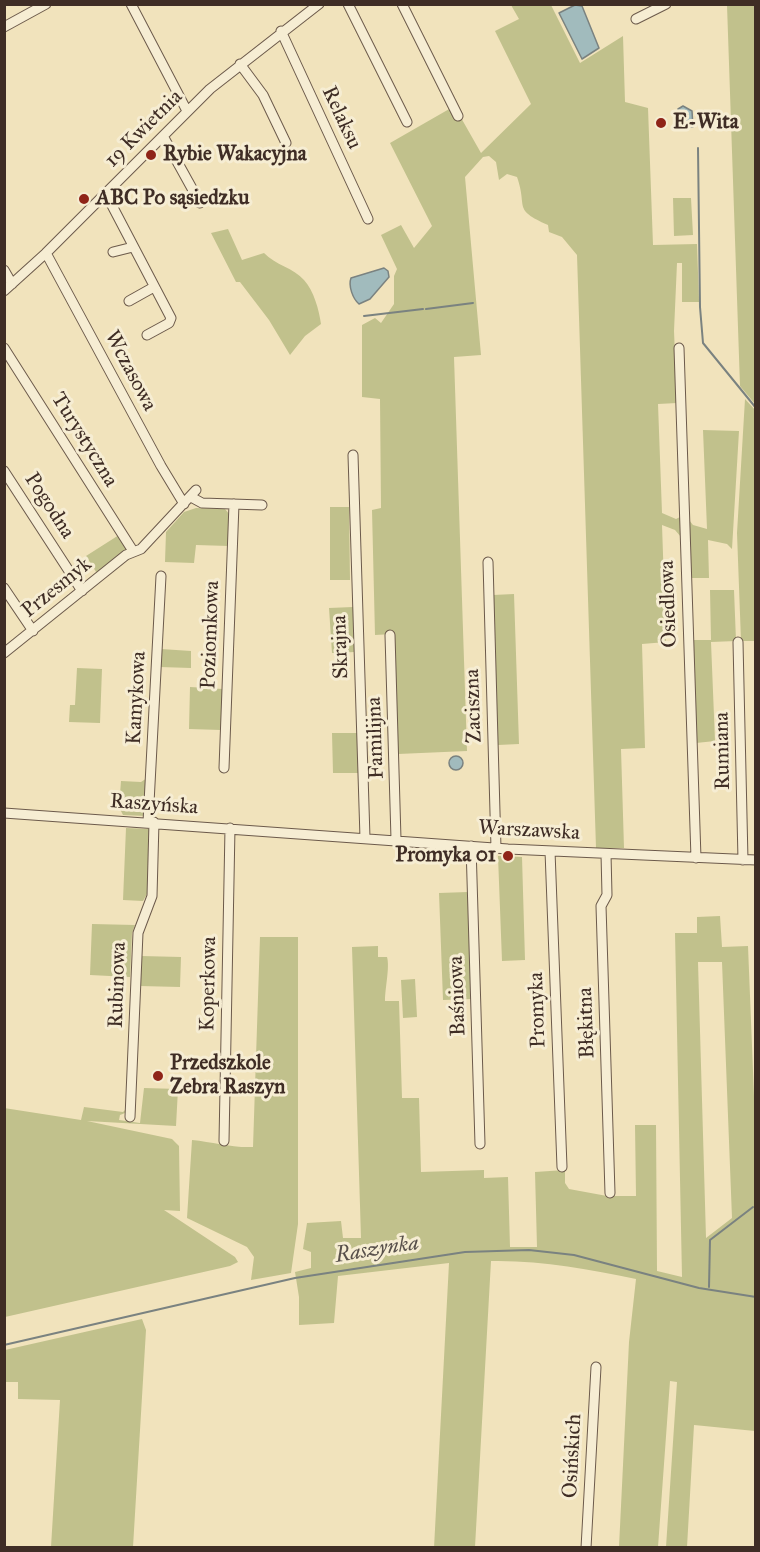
<!DOCTYPE html>
<meta charset="utf-8">
<style>
body{margin:0}
#map{position:relative;width:760px;height:1552px;overflow:hidden;background:#f1e3bc;font-family:"IM FELL Great Primer",serif}
canvas{display:block}
.frame{position:absolute;inset:0;border:6px solid #3f2d25;pointer-events:none}
</style>
<div id="map">
<canvas width="760" height="1552"></canvas>
<div class="frame"></div>
</div>
<script>
const g = document.querySelector('canvas').getContext('2d');
g.lineJoin = 'round';
function fillPath(path, color) { g.fillStyle = color; g.fill(path, 'evenodd'); }
function trace(path, color, width, dash) { g.strokeStyle = color; g.lineWidth = width; g.lineCap = dash ? 'butt' : 'round'; g.setLineDash(dash || []); g.stroke(path); }
function label(font, color, halo, rows, align = 'center') {
  g.font = font + ' "IM FELL Great Primer",serif'; g.lineWidth = 6; g.setLineDash([]); g.textBaseline = 'middle'; g.strokeStyle = halo; g.fillStyle = color; for (const [text, x, y, turn = 0] of rows) {
    g.save(); g.translate(x, y); g.rotate((+turn || 0) * Math.PI / 180); g.textAlign = isNaN(turn) ? turn : align; if (halo) g.strokeText(text, 0, 0); g.fillText(text, 0, 0); g.restore();
  }
}
fillPath(new Path2D(`
 M511,5H551L580,63L623,36L625,102L648,108L653,245L697,244L699,302H682V263H677L674,331L677,403L658,404L662,513L676,519L680,517L681,537L675,530L662,525L666,642L642,644L645,748L621,749L624,848H596L577,255L562,237L549,232L548,225C512,209 528,208 517,177L507,174L499,180L496,162L489,156L483,157L465,177L481,355L454,357L467,751L398,754L393,634L375,635L372,510L381,508L380,399L362,397V325L375,318L381,323L394,304V276L397,269L381,235L401,225L414,248L432,226L390,143L451,108L460,116L481,153L531,104L495,31L519,19Z
 M727,5H755V404L740,386Z
 M673,198H691L693,235L674,236Z
 M228,229L242,260L264,253C275,265 294,268 304,280C314,291 319,310 321,324L305,336L290,355L269,320L240,282H236L211,233Z
 M745,399L756,411V641H741L737,533Z
 M703,430L739,431L732,549L727,544L708,540L709,578H690L689,520L693,525L707,529Z
 M330,507H349L350,580H330Z
 M196,508L225,509L230,515L229,546L196,545L194,563L165,562L166,532L184,512Z
 M119,535L127,551L98,575L86,556Z
 M710,590H734L736,641L711,642L715,741L696,743L692,640H711Z
 M514,594L519,744L498,745L493,595Z
 M353,607L355,652L332,653L329,608Z
 M161,649L191,651V668L160,667Z
 M77,668L102,669L100,723L69,722L70,705H75Z
 M190,687L223,689L221,730L189,729Z
 M332,733H357L358,773H333Z
 M147,778L146,798L138,805L145,806V816L123,815L119,807L121,781L141,782Z
 M126,828L149,829L147,894L143,901L123,900Z
 M498,856L522,857L525,960L502,961Z
 M468,892L472,999L443,1000L439,893Z
 M720,916L722,947L748,946L756,1146L755,1431L694,1425L687,1547H666L677,1382L670,1381L658,1547H619L629,1342L636,1279C588,1269 540,1260 491,1261L475,1547L434,1548L449,1263L338,1276L334,1323L299,1325V1297L295,1272L311,1268V1252L303,1249L307,1223L341,1221L343,1238H361L352,947L378,946V957H387C390,967 385,988 385,1001H399L402,1098H419L421,1172L484,1170V1178L508,1177L510,1247H537L535,1172L565,1170V1183L569,1189L607,1196H636L635,1125H656L657,1271L682,1277L675,933H697V917ZM698,962H722L732,1218L706,1238Z
 M92,924L135,925L132,933L130,977L90,975Z
 M260,937H298V1224L291,1273L251,1280L254,1257L247,1247L187,1218L192,1140C213,1142 232,1148 253,1147Z
 M141,956L181,957L180,987L140,986Z
 M415,979L417,1017L403,1018L401,980Z
 M144,1088L178,1089L176,1126L87,1121L172,1139L179,1146L180,1211L164,1210L235,1257L238,1262L230,1266L5,1317L4,1108L81,1120L84,1107L123,1112L126,1109L125,1113L120,1115L119,1120L140,1123Z
 M142,1319L146,1330L133,1547H51L60,1400L18,1399V1382H5V1350Z`), '#c1c18c');
const water = new Path2D(`
 M575,5L582,6L599,48L582,59L559,13Z
 M683,106L692,111L693,127L685,128L678,125V109Z
 M384,268L388,271L389,277L370,299L359,304C353,299 348,286 351,278Z
 M449 763a7 7 0 1 1 14 0a7 7 0 1 1-14 0Z`);
fillPath(water, '#a1bbbd');
trace(water, '#7a8280', 1.5);
trace(new Path2D(`
 M698,148L700,307L703,343L756,408
 M426,309L473,303
 M364,316L423,309
 M709,1287L710,1240L753,1207
 M4,1345L295,1278L465,1252L529,1250L574,1255L699,1288L756,1297`), '#7a8280', 2);
const minor = new Path2D(`
 M131,4L187,111
 M348,4L407,122
 M402,4L458,116
 M636,19L666,4
 M4,27L46,4
 M281,31L368,219
 M240,64L263,95L286,143
 M163,136L200,203
 M106,194L171,318L169,323L147,335
 M113,252L133,247
 M46,253L161,466L184,504
 M4,270L12,284
 M4,291L46,253L210,89L319,4
 M129,301L154,287
 M4,348L133,551
 M679,348L696,858
 M353,455L365,838
 M4,471L82,591
 M191,497L202,503L262,505
 M488,562L496,848
 M4,588L33,631
 M390,635L396,839
 M738,642L743,860
 M4,653L126,555L141,549L196,490
 M224,768L234,504
 M4,813L508,849L756,860
 M148,822L161,576
 M471,846L480,1144
 M550,851L562,1167
 M606,854L607,895L601,906L610,1193
 M130,1117L138,933L152,896L154,822
 M224,1141L230,828
 M586,1548L596,1367`);
trace(minor, '#6c5a4b', 11);
trace(minor, '#f6edd3', 9);
for (const [x, y, r, color] of [
 [661,123,6,"#8f2418"],
 [151,155,6,"#8f2418"],
 [84,199,6,"#8f2418"],
 [508,856,6,"#8f2418"],
 [158,1076,6,"#8f2418"]
]) { const dot = new Path2D(); dot.arc(x, y, r, 0, 2 * Math.PI); g.fillStyle = color; g.fill(dot); trace(dot, '#f6edd3', 2); }
label('21px', '#3f2d25', '#f6edd3', [
 ["Relaksu",341,118,65],
 ["19 Kwietnia",144,129,-45],
 ["Wczasowa",130,371,62],
 ["Turystyczna",84,440,58],
 ["Pogodna",49,506,57],
 ["Przesmyk",57,588,-39],
 ["Osiedlowa",669,604,-92],
 ["Poziomkowa",211,635,-88],
 ["Skrajna",341,647,-92],
 ["Kamykowa",137,698,-87],
 ["Zaciszna",474,706,-92],
 ["Familijna",376,738,-92],
 ["Rumiana",723,751,-91],
 ["Raszyńska",154,805,4],
 ["Warszawska",529,831,3],
 ["Koperkowa",209,984,-89],
 ["Rubinowa",118,985,-88],
 ["Baśniowa",458,996,-92],
 ["Promyka",538,1010,-92],
 ["Błękitna",587,1023,-92],
 ["Osińskich",573,1456,-87]
]);
label('bold 21px', '#3f2d25', '#f6edd3', [
 ["E-Wita",673,123],
 ["Rybie Wakacyjna",163,155],
 ["ABC Po sąsiedzku",96,199],
 ["Promyka 01",496,856,"right"],
 ["Przedszkole",170,1064],
 ["Zebra Raszyn",170,1088]
], 'left');
label('italic 22px', '#58504b', '#f6edd3', [
 ["Raszynka",377,1250,-9]
]);
</script>
